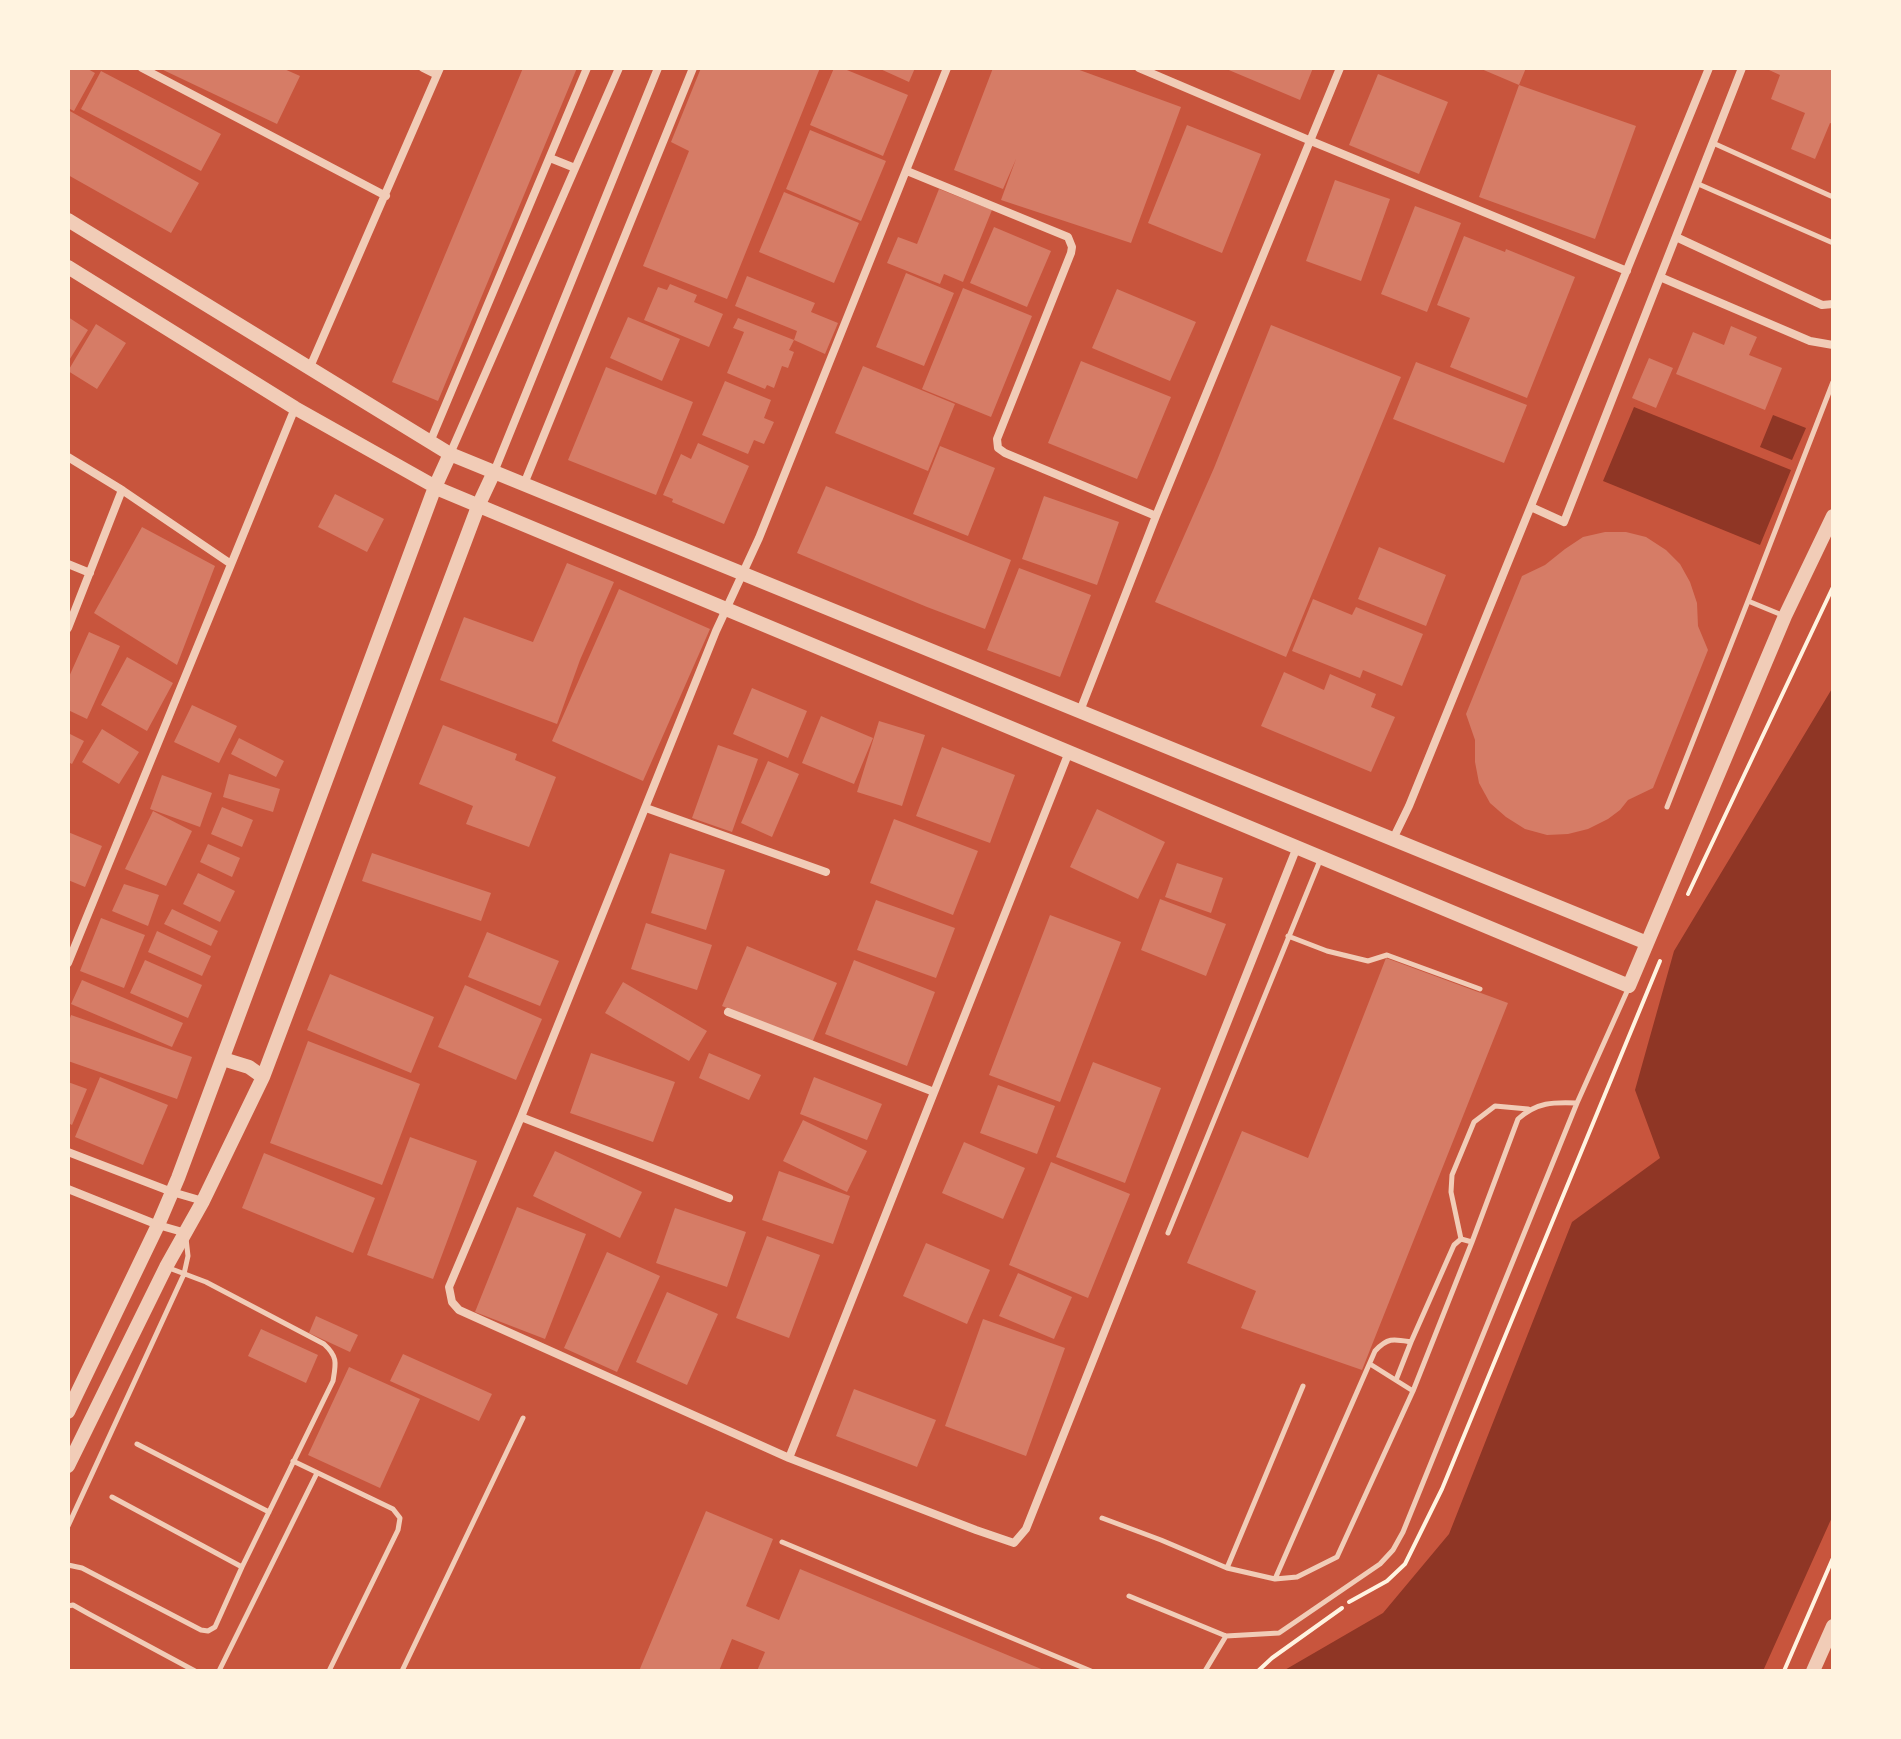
<!DOCTYPE html>
<style>
body{margin:0}
#map{position:relative;width:1901px;height:1739px;overflow:hidden;background:#c8553d;font-family:"Nunito Sans",sans-serif}
canvas{display:block}
.frame{position:absolute;inset:0;border:70px solid #fff3e0;pointer-events:none}
</style>
<div id="map">
<canvas width="1901" height="1739"></canvas>
<div class="frame"></div>
</div>
<script>
const g = document.querySelector('canvas').getContext('2d');
g.lineJoin = 'round';
function fillPath(path, color) { g.fillStyle = color; g.fill(path, 'evenodd'); }
function trace(path, color, width, dash) { g.strokeStyle = color; g.lineWidth = width; g.lineCap = dash ? 'butt' : 'round'; g.setLineDash(dash || []); g.stroke(path); }
fillPath(new Path2D(`
 M1634,407L1791,470L1760,545L1603,481Z
 M1773,415L1806,428L1792,460L1760,447Z
 M1833,687V1515L1763,1671H1283L1383,1613L1449,1534L1572,1222L1660,1158L1635,1090L1674,951Z`), '#8f3625');
fillPath(new Path2D(`
 M70,68H86L95,73L74,111L68,108V72Z
 M159,68H282L300,76L277,124Z
 M523,68H577L438,401L392,382Z
 M701,68H820L727,299L643,266L689,151L671,142Z
 M834,68H842L908,95L883,156L810,125Z
 M878,68H915L909,82Z
 M993,68H1074L1181,107L1131,243L1001,200L1016,159L1003,189L954,170Z
 M1224,68H1313L1300,100Z
 M1479,68H1526L1519,85Z
 M1770,68H1833V124L1830,123L1815,159L1791,149L1805,113L1771,99L1780,75L1769,70Z
 M101,71L221,134L201,171L81,109Z
 M1378,74L1448,102L1419,174L1349,145Z
 M1519,85L1636,126L1595,239L1479,197Z
 M68,110L199,183L171,233L68,175Z
 M1187,125L1261,154L1222,253L1148,223Z
 M810,130L886,161L861,221L786,189Z
 M1335,180L1390,199L1361,281L1306,261Z
 M939,189L992,210L963,282L944,274L940,284L887,263L898,237L917,244Z
 M784,192L859,223L834,283L759,252Z
 M1415,206L1461,223L1427,312L1381,294Z
 M994,227L1051,251L1027,307L970,283Z
 M1464,236L1505,252L1506,249L1575,277L1527,398L1450,367L1470,318L1437,305Z
 M906,273L954,293L924,366L876,347Z
 M747,276L815,303L811,312L838,323L825,354L794,340L797,331L735,306Z
 M670,284L697,295L694,302L723,314L709,347L644,320L658,287L667,290Z
 M963,288L1032,316L991,417L922,389Z
 M1117,289L1196,322L1170,381L1092,348Z
 M68,317L88,330L68,362Z
 M628,317L680,339L662,381L610,358Z
 M738,318L794,340L789,350L794,352L788,368L782,366L774,388L767,385L765,389L727,373L744,332L733,328Z
 M96,324L126,343L97,389L68,371Z
 M1271,325L1401,377L1286,657L1155,602L1214,468Z
 M1731,326L1757,337L1749,355L1782,368L1765,410L1676,374L1693,332L1724,345Z
 M1649,358L1673,368L1656,408L1632,398Z
 M1081,361L1171,397L1137,479L1048,443Z
 M1416,362L1527,405L1504,463L1393,419Z
 M863,366L955,404L928,471L835,433Z
 M606,367L693,402L656,495L568,460Z
 M725,381L771,400L764,418L774,422L764,444L754,440L748,454L702,435Z
 M698,443L749,466L724,524L672,502L673,499L663,495L681,454L691,459Z
 M940,446L995,468L968,536L913,514Z
 M826,486L1011,560L985,629L927,607L797,553Z
 M335,494L384,519L367,552L318,527Z
 M1044,496L1119,522L1097,585L1022,559Z
 M142,527L215,566L177,665L94,613Z
 M1605,532H1626L1646,537L1666,550L1680,564L1690,582L1697,603L1698,626L1708,650L1653,788L1628,800L1620,810L1608,819L1588,829L1568,834L1547,835L1525,829L1506,817L1490,803L1479,783L1475,762V740L1466,714L1522,576L1545,565L1565,549L1583,537Z
 M1379,547L1446,575L1426,626L1358,599Z
 M567,563L614,582L580,660L557,724L440,680L464,617L533,642Z
 M1019,568L1091,595L1060,677L987,650Z
 M619,589L710,629L643,781L552,741Z
 M1313,599L1352,615L1356,607L1423,634L1402,686L1363,670L1360,678L1292,651Z
 M89,632L120,646L87,719L68,710V679Z
 M127,657L173,683L147,731L101,705Z
 M1284,672L1324,690L1330,674L1376,694L1371,707L1395,717L1371,772L1261,726Z
 M752,688L807,711L788,758L733,734Z
 M192,705L237,726L219,763L174,742Z
 M821,716L873,738L854,784L802,763Z
 M879,721L925,735L902,806L857,792Z
 M443,725L517,754L515,760L556,777L529,847L466,824L473,806L419,784Z
 M102,729L139,752L119,784L82,762Z
 M68,733L84,741L72,764L68,762Z
 M239,738L284,761L276,777L231,754Z
 M718,745L758,759L732,832L692,818Z
 M942,747L1015,775L990,843L916,816Z
 M768,761L799,774L772,837L741,823Z
 M229,774L280,789L273,812L223,797Z
 M162,775L212,793L200,827L150,809Z
 M222,807L253,820L242,847L211,834Z
 M1097,809L1165,842L1138,899L1070,867Z
 M153,811L192,831L166,886L125,869Z
 M894,819L978,851L953,915L870,883Z
 M68,832L102,846L85,887L68,880Z
 M208,844L240,858L232,877L200,862Z
 M372,853L491,893L481,921L362,881Z
 M670,853L725,870L706,930L651,913Z
 M1177,863L1223,878L1211,913L1165,897Z
 M198,873L235,891L220,922L183,904Z
 M124,884L159,895L148,926L112,911Z
 M1160,899L1226,924L1206,976L1141,950Z
 M876,900L955,928L936,978L857,950Z
 M172,909L218,931L211,946L164,924Z
 M1050,915L1121,942L1060,1102L989,1075Z
 M101,918L145,935L124,988L80,971Z
 M646,923L712,945L697,990L631,969Z
 M157,931L211,956L202,976L148,952Z
 M487,932L559,961L540,1006L468,977Z
 M747,946L837,983L812,1043L722,1006Z
 M1386,958L1508,1003L1362,1370L1241,1328L1256,1291L1187,1263L1242,1131L1308,1158Z
 M145,960L202,985L188,1018L130,993Z
 M854,960L935,992L907,1066L825,1034Z
 M330,974L434,1017L411,1073L307,1030Z
 M82,980L183,1023L172,1047L71,1004Z
 M623,982L707,1031L689,1061L605,1013Z
 M465,985L542,1019L516,1080L438,1047Z
 M71,1015L192,1057L177,1099L68,1061V1025Z
 M308,1041L420,1084L382,1185L270,1143Z
 M591,1053L675,1082L653,1142L570,1113Z
 M709,1053L761,1075L749,1100L699,1078Z
 M1093,1062L1161,1088L1125,1183L1056,1157Z
 M100,1077L168,1105L143,1165L75,1137Z
 M814,1077L882,1104L867,1140L800,1114Z
 M68,1082L87,1089L72,1125L68,1123Z
 M998,1085L1055,1106L1037,1154L980,1133Z
 M803,1120L867,1151L847,1192L783,1161Z
 M410,1137L477,1161L433,1279L367,1255Z
 M964,1142L1025,1168L1003,1219L942,1193Z
 M555,1151L642,1192L620,1238L533,1196Z
 M264,1153L375,1198L353,1253L242,1208Z
 M1051,1162L1130,1194L1088,1298L1009,1265Z
 M779,1171L850,1196L833,1244L762,1220Z
 M517,1207L586,1234L545,1339L475,1312Z
 M675,1208L746,1232L727,1287L656,1263Z
 M767,1236L820,1255L789,1338L736,1318Z
 M926,1243L990,1270L967,1324L903,1296Z
 M607,1252L660,1276L617,1372L564,1348Z
 M1018,1273L1072,1297L1054,1339L999,1316Z
 M667,1292L718,1314L687,1385L636,1362Z
 M316,1316L358,1335L350,1352L309,1333Z
 M983,1319L1065,1348L1026,1456L945,1426Z
 M261,1329L318,1355L306,1383L248,1356Z
 M403,1354L492,1394L479,1421L390,1381Z
 M349,1367L420,1399L380,1488L308,1455Z
 M854,1389L936,1420L917,1467L836,1436Z
 M706,1511L773,1539L746,1606L779,1620L800,1569L1046,1671H757L765,1652L732,1639L719,1671H639Z`), '#d67c66');
trace(new Path2D(`
 M1688,894L1833,587
 M1349,1602L1387,1581L1405,1564L1442,1489L1660,961
 M1258,1671L1272,1658L1342,1608
 M1784,1671L1833,1558`), '#fff3e0', 4);
trace(new Path2D(`
 M1713,143L1833,197
 M1696,183L1833,243
 M1748,601L1833,382
 M1667,807L1748,601L1782,615
 M1288,936L1327,951L1368,961L1387,955L1480,989
 M1168,1233L1321,858
 M1461,1239L1451,1192L1452,1175L1474,1122L1495,1106L1528,1109
 M1370,1364L1413,1391
 M1396,1380L1411,1342
 M137,1444L269,1512
 M293,1461L393,1509L400,1518L398,1530L329,1671
 M112,1497L242,1567
 M1102,1518L1161,1540L1227,1568L1275,1579L1297,1577L1337,1557L1413,1391L1472,1242L1518,1119C1537,1102 1553,1102 1577,1103
 M68,1526L184,1274L188,1256L186,1238
 M782,1542L1091,1671
 M68,1565L82,1568L201,1630L208,1631L215,1627L242,1567L333,1381C336,1363 338,1357 324,1344L206,1282L169,1268
 M1227,1568L1303,1386
 M1275,1579L1375,1351C1388,1337 1394,1339 1411,1342L1454,1245L1461,1239L1472,1242
 M1129,1596L1226,1636L1279,1633L1380,1564L1393,1550L1403,1532L1577,1103L1629,987
 M68,1606L73,1605L89,1614L195,1671
 M219,1671L317,1473
 M402,1671L523,1418
 M1205,1671L1226,1636`), '#f1ccb7', 5);
trace(new Path2D(`
 M142,68L386,196
 M423,68L437,75
 M947,68L759,538L716,631L521,1117L449,1287L452,1302L459,1310L789,1458L976,1530L1014,1543L1026,1529L1297,847
 M1139,68L1311,141L1627,271
 M550,158L575,168
 M907,171L1068,237L1072,247L1071,253L997,439L998,448L1005,453L1156,516
 M1676,237L1822,305L1833,304
 M1660,277L1810,341L1833,345
 M310,367L440,68
 M430,442L587,68
 M450,454L619,68
 M68,457L122,490L231,564
 M494,472L658,68
 M524,484L693,68
 M1531,507L1564,522L1742,68
 M68,564L90,573
 M68,628L122,490
 M1080,711L1156,516L1340,68
 M646,808L826,872
 M1393,839L1409,806L1709,68
 M68,963L295,408
 M728,1012L934,1092
 M521,1117L729,1198
 M68,1152L172,1192L203,1201
 M68,1189L158,1225L186,1233
 M789,1458L1069,752`), '#f1ccb7', 8);
trace(new Path2D(`
 M68,220L450,454L1647,943
 M68,267L295,408L441,490L1629,986L1785,616L1833,516
 M223,1059L249,1067L263,1077
 M68,1412L158,1225L178,1178L435,487L450,454
 M68,1466L166,1267L203,1201L263,1077L479,504L494,472
 M1813,1671L1833,1626`), '#f1ccb7', 14);
</script>
